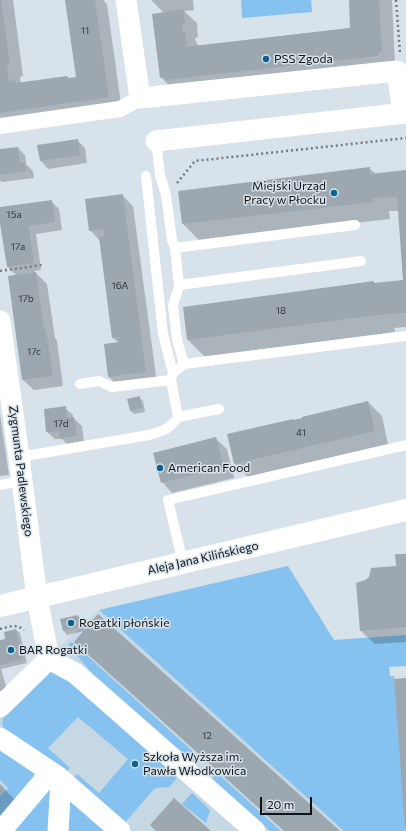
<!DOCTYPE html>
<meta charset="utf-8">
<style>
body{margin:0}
#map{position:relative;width:406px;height:831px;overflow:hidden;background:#d7e2ea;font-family:Commissioner,sans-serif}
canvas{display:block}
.scale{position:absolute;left:260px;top:797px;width:52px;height:18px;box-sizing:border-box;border:2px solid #101316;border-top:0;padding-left:5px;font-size:12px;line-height:14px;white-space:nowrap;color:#101316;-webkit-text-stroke:3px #d7e2ea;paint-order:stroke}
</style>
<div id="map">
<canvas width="406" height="831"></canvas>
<div class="scale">20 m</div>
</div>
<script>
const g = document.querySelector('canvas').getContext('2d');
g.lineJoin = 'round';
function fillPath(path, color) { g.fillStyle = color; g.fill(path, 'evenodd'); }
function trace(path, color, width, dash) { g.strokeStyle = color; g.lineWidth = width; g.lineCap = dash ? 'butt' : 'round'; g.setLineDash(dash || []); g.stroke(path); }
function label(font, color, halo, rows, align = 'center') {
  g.font = font + ' Commissioner,sans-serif'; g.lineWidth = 3; g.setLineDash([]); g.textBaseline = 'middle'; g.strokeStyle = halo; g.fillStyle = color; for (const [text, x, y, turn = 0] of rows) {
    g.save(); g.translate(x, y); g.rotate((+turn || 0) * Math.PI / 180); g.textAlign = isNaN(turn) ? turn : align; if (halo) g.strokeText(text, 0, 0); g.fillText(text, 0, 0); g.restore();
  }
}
fillPath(new Path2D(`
 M99,610L344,831H0V696L35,665L62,645Z`), '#c7d8e5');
fillPath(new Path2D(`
 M241,0H311L312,12L242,18Z
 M288,566L334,640L406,635V666L389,667L390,676H394L406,831H344L99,610Z
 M72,642L200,758L197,762L191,760L90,671L69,646V643Z
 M51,669L72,682L177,778L169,787L155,788L122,826L71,780L77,774L99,793L128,759L78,717L48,748L70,768L64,774L4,729L2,723L4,716Z
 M0,746L33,770L35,781L0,824V796L8,788L0,780Z
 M216,772L281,831H270L213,779V776Z
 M49,790L51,791L52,831H10Z
 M192,793L210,810L206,823L182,804Z
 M69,797L111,831H65Z`), '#85c2f0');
fillPath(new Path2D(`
 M0,0H13L23,76L20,77L21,83L67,77L69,79L77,78L66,0H103L107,4L122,111L0,127Z
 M151,0H193L194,10L184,11L197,23L198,37L195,38L196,42L199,46L351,28L350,0H392L395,65L174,91L161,77L164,13Z
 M77,140L85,148L87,163L48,169L41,161L39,146Z
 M18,148L25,155L26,164L33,171L34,178L2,182L0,180V150Z
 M369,168L376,174L406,171V327L394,328L395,332L205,357L188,340L184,308L373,282L375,284L404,281L399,211H389L390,219L200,241L182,223Z
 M122,195L133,206L157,383L120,388L109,377L119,343L113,338L100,241L90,230Z
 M51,201L59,209L62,230L36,234L41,270L34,271L47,284L55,338L57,341L63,386L34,390L23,380L17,276L8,267L0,208Z
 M139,398L143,401L145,412L134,414L130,410Z
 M368,402L382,416L388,444L248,477L235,464L294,421Z
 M65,408L73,415V418L82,426L84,443L68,445L62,439H55L47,432L45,410Z
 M0,414L9,475L0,476Z
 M216,439L227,449L234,478L172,493L162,482Z
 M406,555V642L375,644L361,631L366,581L397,567Z
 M78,616L82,619L84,631L67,635L64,631L62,620Z
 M16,630L20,633L27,663L1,669L7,690L0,691V641L6,640Z
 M93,658L338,831H284Z
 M0,785L21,806L0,830Z`), '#0003');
fillPath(new Path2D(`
 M0,0H1L10,63H7L9,81L15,80L16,83L67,76L68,78L76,77L65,0H95L109,97L0,113Z
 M349,0H379L382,52L378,53V56L165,80L164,77L160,78L152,14L184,9L185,23L182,25L183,32L185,31L187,45L184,47L350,28Z
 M78,139L80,155L40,161L37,145Z
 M18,147L20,163L25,162L26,171L0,175V149Z
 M370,167V174L406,170V313L378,315L187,340L183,307L374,281V283L403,280L397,197L373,198L374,202L182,224L178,191Z
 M123,194L146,372L108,377L104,344L119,342L118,337L112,338L99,237H104L103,229L89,231L85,199Z
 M52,200L55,222L29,226L34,263L7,267L0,223V207Z
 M36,272L44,329H46L53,376L22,380L8,276Z
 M140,396L142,408L130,411L127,399Z
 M368,401L375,431L234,464L227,434L293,419V420L302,418V417Z
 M66,406L67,418L74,417L77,436L60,438L59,431L46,432L44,409Z
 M216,437L224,467L161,483L153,453Z
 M395,554H406V627L360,631L356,583L365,580L369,577L371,568L396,566Z
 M98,614L340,831H285L74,642Z
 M78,615L81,627L63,631L60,619Z
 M16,629L23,659L0,665V640L5,639L4,632Z
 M406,678V828H405L394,679Z
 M0,784L5,789L0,794Z
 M174,798L211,831H156L150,825Z`), '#9da7af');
trace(new Path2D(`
 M396,0L400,53
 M177,183L195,161L406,138
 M0,271L42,265
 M0,629C9,627 16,623 24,630`), '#747b80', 2.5, [2, 3]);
trace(new Path2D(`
 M156,141L160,175L166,195L172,240L175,248L179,285L361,261
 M146,176L163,334L173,373
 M175,248L355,225
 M179,285C178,293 174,298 173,306L177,340L184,364
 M80,384L99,381L112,387L171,380
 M178,417L219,409
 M19,457L149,435C163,431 169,430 178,417L171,380L173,373L184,364L406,336
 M0,485L22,481
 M183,563L168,500L406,445`), '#fff', 10);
trace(new Path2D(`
 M0,126L120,109L140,98`), '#fff', 16);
trace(new Path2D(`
 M126,0L140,98L397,71L403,113
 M156,141L406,113
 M0,321L19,457L37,598L49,659L0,707
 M49,659L75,673L255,831
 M0,738L57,776L120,831
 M1,831L51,772
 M58,831L61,780`), '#fff', 21);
trace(new Path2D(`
 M0,606L406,510`), '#fff', 22);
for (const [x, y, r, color] of [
 [266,59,4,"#0c6293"],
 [334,193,4,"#0c6293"],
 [160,468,4,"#0c6293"],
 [71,623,4,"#0c6293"],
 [11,650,4,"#0c6293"],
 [135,764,4,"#0c6293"]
]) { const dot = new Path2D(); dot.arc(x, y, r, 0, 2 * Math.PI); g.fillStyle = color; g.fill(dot); trace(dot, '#d7e2ea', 1.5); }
label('10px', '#33383c', null, [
 ["11",85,31],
 ["15a",14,215],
 ["17a",18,247],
 ["16A",120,286],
 ["17b",26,299],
 ["18",281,311],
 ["17c",34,352],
 ["17d",61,424],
 ["41",301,433],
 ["12",207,736]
]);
label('12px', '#101316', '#d7e2ea', [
 ["PSS Zgoda",274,59],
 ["Miejski Urząd",326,186,"right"],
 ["Pracy w Płocku",326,200,"right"],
 ["American Food",168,468],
 ["Rogatki płońskie",79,623],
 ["BAR Rogatki",19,650],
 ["Szkoła Wyższa im.",143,757],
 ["Pawła Włodkowica",143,771]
], 'left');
label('12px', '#101316', '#d7e2ea', [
 ["Zygmunta Padlewskiego",21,471,83],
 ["Aleja Jana Kilińskiego",203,558,-13]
]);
</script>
